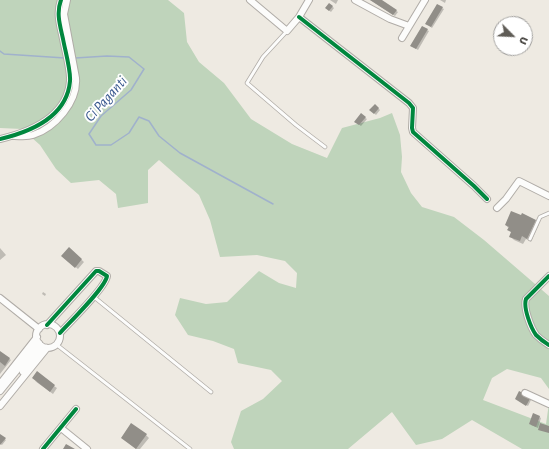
<!DOCTYPE html>
<style>
body{margin:0}
#map{position:relative;width:549px;height:449px;overflow:hidden;background:#eeeae2;font-family:"Alegreya Sans",sans-serif}
canvas{display:block}
.north{position:absolute;left:493px;top:16px;width:40px;height:40px;box-sizing:border-box;background:#fff;border:1px solid #a09f9d;border-radius:50%;rotate:114deg;font-size:11px;font-weight:700;line-height:16px;text-align:center;color:#120f0a}
.north::after{content:'';display:block;margin:auto;width:14px;height:18px;background:#5f5c56;clip-path:polygon(50% 0,100% 100%,50% 72%,0 100%)}
</style>
<div id="map">
<canvas width="549" height="449"></canvas>
<div class="north">U</div>
</div>
<script>
const g = document.querySelector('canvas').getContext('2d');
g.lineJoin = 'round';
function fillPath(path, color) { g.fillStyle = color; g.fill(path, 'evenodd'); }
function trace(path, color, width, dash) { g.strokeStyle = color; g.lineWidth = width; g.lineCap = dash ? 'butt' : 'round'; g.setLineDash(dash || []); g.stroke(path); }
function label(font, color, halo, rows, align = 'center') {
  g.font = font + ' "Alegreya Sans",sans-serif'; g.lineWidth = 4; g.setLineDash([]); g.textBaseline = 'middle'; g.strokeStyle = halo; g.fillStyle = color; for (const [text, x, y, turn = 0] of rows) {
    g.save(); g.translate(x, y); g.rotate((+turn || 0) * Math.PI / 180); g.textAlign = isNaN(turn) ? turn : align; if (halo) g.strokeText(text, 0, 0); g.fillText(text, 0, 0); g.restore();
  }
}
fillPath(new Path2D(`
 M0,0H168L184,13L187,42L199,62L224,83L251,119L292,144L327,158L342,128L380,118L392,113L400,135L402,157L401,172L411,193L422,207L454,217L484,240L549,296V389L541,378L507,369L492,378L483,400L546,424L549,403V449H522L472,420L442,439L416,445L392,412L348,449H234L231,442L241,411L263,399L282,381L271,370L238,363L234,349L213,341L188,335L175,315L180,298L206,304L227,302L259,271L279,283L296,288L297,273L285,261L257,255L220,257L210,220L199,195L159,160L148,170V203L118,208L116,194L99,180L71,183L56,169L40,145L22,129L0,128Z`), '#bfd4bb');
fillPath(new Path2D(`
 M330,0H338L336,4Z
 M370,0H380L398,12L395,16Z
 M440,0H446L445,3Z
 M329,4L334,8L331,12L326,8Z
 M442,8L444,9L432,28L428,25Z
 M427,30L429,31L418,50L413,47Z
 M375,105L380,110L376,115L371,110Z
 M361,115L367,119L361,126L357,123Z
 M535,220L539,224L531,242L526,239L523,244L514,240L510,236L512,233L506,225Z
 M0,248L6,255L0,260Z
 M69,248L84,262L78,269L65,258Z
 M43,292L46,294L45,296L42,294Z
 M0,352L11,360L0,374Z
 M35,381L54,386L57,388L53,394Z
 M530,398L531,400L528,406L516,399Z
 M534,414L541,418L538,428L531,425Z
 M0,435L6,440L2,445L0,444Z
 M146,435L149,438L140,449H136L125,440Z`), '#0003');
trace(new Path2D(`
 M0,51L4,54L65,58
 M75,58L107,56L129,57L144,69L131,90L101,116L89,134L96,145H111L129,133L139,117L149,121L159,136L180,153L273,204`), '#a0b1cc', 1.5);
fillPath(new Path2D(`
 M370,0H382L397,10L393,15Z
 M329,3L333,6L329,11L325,8Z
 M437,4L443,7L431,27L425,24Z
 M422,26L428,29L416,49L410,46Z
 M375,104L379,108L374,114L369,110Z
 M361,113L366,117L359,125L354,122Z
 M511,211L521,215L522,213L536,220L527,239L522,236L520,241L509,237L511,232L507,230L509,227L505,225Z
 M69,247L82,259L75,268L61,256Z
 M0,351L10,358L5,366L0,362Z
 M37,371L55,385L50,392L32,378Z
 M519,391L531,397L526,406L515,399Z
 M533,413L540,416L536,427L529,424Z
 M131,423L147,434L136,449L121,438Z
 M540,423L549,426V433L538,430Z
 M0,434L6,438L0,445Z
 M66,444L75,449H63Z`), '#918e88');
const lane = new Path2D(`
 M287,31L263,57L247,83L296,125L325,147
 M530,239L540,217L549,213
 M94,297L211,392
 M57,345L190,449`);
const street = new Path2D(`
 M250,0L287,31L299,17L309,0
 M355,0L390,19L409,26
 M299,17L409,103L413,108L412,128L413,132L474,186L487,199
 M402,38L425,0
 M14,136C21,136 27,137 33,135C55,128 78,102 76,78L64,14L67,0
 M0,139C30,132 67,117 70,81C71,71 65,50 63,39C60,25 56,13 61,0
 M497,208L506,199L519,181L549,196
 M549,276L526,299C523,308 531,328 536,335C540,339 544,342 549,345
 M0,298L39,329
 M36 336a12 12 0 1 1 24 0a12 12 0 1 1-24 0Z
 M47,325L96,271H99L107,276C106,287 69,323 60,333
 M23,372L43,347
 M0,384L37,337
 M0,391L39,343
 M525,393L549,404
 M0,406L47,348
 M61,428L87,449
 M43,449L76,409`);
trace(lane, '#b0aca7', 4.5);
trace(street, '#b0aca7', 8);
trace(lane, '#fcfcfb', 3);
trace(street, '#fcfcfb', 6);
trace(new Path2D(`
 M299,17L409,103L413,108L412,128L413,132L474,186L487,199
 M0,139C30,132 67,117 70,81C71,71 65,50 63,39C60,25 56,13 61,0
 M549,276L526,299C523,308 531,328 536,335C540,339 544,342 549,345
 M47,325L96,271H99L107,276C106,287 69,323 60,333
 M43,449L76,409`), '#00873e', 4);
label('italic 15px', '#36568d', '#fff', [
 ["Ci Paganti",106,99,-48]
]);
</script>
